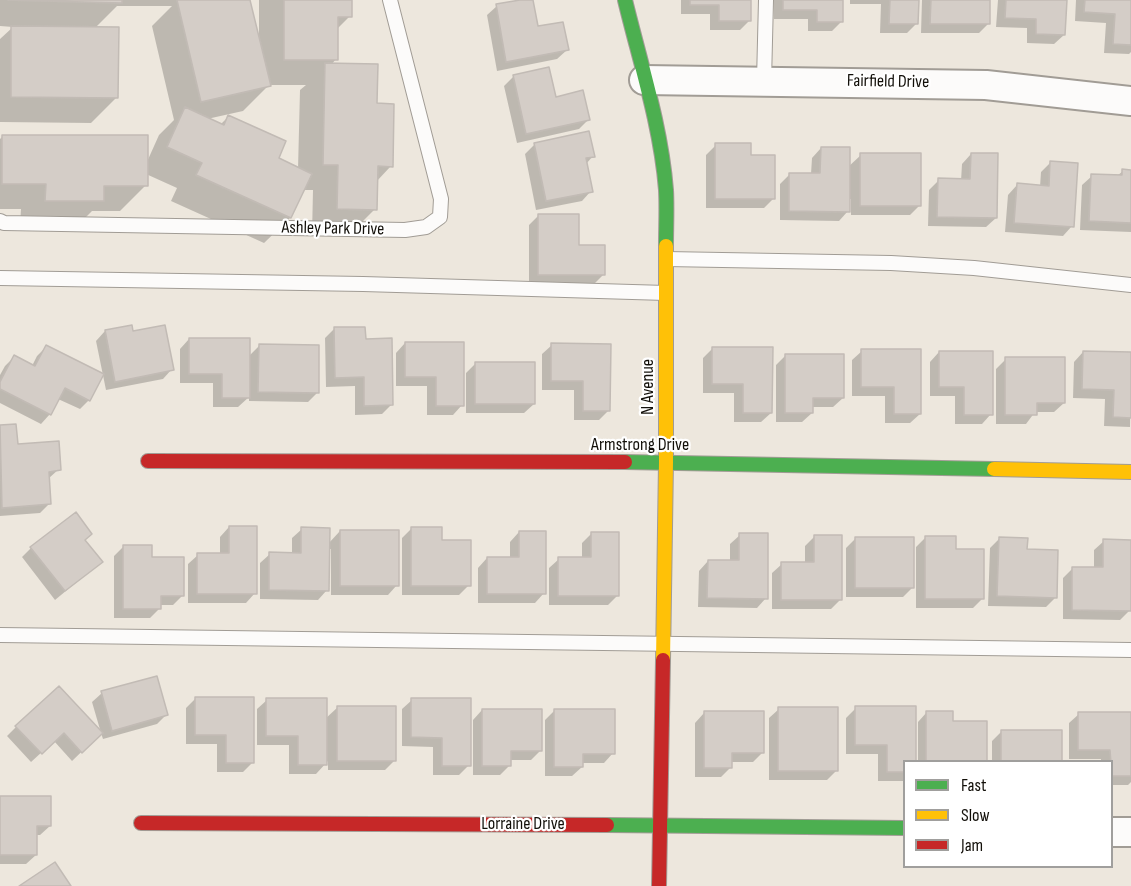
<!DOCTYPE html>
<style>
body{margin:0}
#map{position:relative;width:1131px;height:886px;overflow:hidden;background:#ede7dd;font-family:"Sofia Sans Condensed",sans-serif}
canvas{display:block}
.legend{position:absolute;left:903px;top:760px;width:210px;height:108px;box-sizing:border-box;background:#fff;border:2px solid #a09f9d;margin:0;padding:8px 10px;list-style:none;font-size:18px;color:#120f09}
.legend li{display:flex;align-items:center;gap:12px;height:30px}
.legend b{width:30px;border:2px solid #a09f9d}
</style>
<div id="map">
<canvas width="1131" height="886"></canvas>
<ul class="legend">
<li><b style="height:8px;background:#4caf50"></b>Fast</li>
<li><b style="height:8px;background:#ffc107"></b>Slow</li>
<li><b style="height:8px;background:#c62828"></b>Jam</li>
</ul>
</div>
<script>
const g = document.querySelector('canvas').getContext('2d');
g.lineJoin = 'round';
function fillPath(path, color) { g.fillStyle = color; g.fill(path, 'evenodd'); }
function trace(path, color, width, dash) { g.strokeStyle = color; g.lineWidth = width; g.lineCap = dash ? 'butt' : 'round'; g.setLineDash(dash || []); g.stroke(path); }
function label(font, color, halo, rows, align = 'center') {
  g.font = font + ' "Sofia Sans Condensed",sans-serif'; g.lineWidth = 4.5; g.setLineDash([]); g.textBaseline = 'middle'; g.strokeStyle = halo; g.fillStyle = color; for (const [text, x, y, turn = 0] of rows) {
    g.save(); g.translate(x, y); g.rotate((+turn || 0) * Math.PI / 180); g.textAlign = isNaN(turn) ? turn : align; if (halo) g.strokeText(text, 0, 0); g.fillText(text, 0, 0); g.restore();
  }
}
fillPath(new Path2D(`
 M0,0H249L259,39V0H350V16L336,30V59L331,65L375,105L391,166L376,182L375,209L349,235L312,234L313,190H303L290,218L264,243L171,201L177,188L146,174V185L120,211H92L77,226H20L21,209H0V139L3,136L146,164L159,135L174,120L152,26L172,6H117L95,28L117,97L91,123L0,122V39L13,27L0,26ZM269,85H306L300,90L298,169L277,159L228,117L220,125L207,119L243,111Z
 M532,0L537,28L567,50L557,59L497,71L487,15L497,6Z
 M681,0H750V20L740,30H710V14H681Z
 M774,0H842V21L832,31H808V19H774Z
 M850,0H917V23L907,33H880L881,4H850Z
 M922,0H989L988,24L979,33H921Z
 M998,0H1065L1064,35L1054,44L1027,43V28L996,27Z
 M1076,0H1131V52L1129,54L1104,53L1106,23L1075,21Z
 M513,77L555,99L588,120L579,129L517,143L504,86Z
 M535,144L593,156L586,164L591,191L582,201L536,210L525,154Z
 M716,145L750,157L773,199L764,208H706V155Z
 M821,148L848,167L861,155L920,205L910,215H851V199H848V211L839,221L780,220V184L790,174H811L812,158Z
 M971,154L996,218L986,227L928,226L929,190L939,180L961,181L962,164Z
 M1051,162L1072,226L1063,236L1005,232L1008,195L1017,185L1040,187L1041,172Z
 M1123,171H1131V232L1080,230L1082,185L1092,176H1117Z
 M538,216L577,247L604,274L594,284H529V225Z
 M335,328L364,341L392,404L382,414L355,415V386L326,387L325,338Z
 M105,331L172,369L163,379L106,390L96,341Z
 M189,339L248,357L259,346L317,393L308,402L249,401V397L238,407H213V383H180V349Z
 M405,343L462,405L453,415H427V386H396V353Z
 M552,345L609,410L599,420H574V390H542V354Z
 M46,347L89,400L80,409L58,399L50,414L41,424L0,403V375L5,366L14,357L32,366L37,356Z
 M713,348L771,413L761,422H734V393H703V358Z
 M862,351L920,414L910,423H885V396H852V360Z
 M939,352L991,414L982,424H955V396H930V362Z
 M1083,352L1131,354L1130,427L1104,426L1105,399L1073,398L1074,362Z
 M785,356L843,398L833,407H812V413L802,422H776V365Z
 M1006,359L1064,403L1054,412H1035L1026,424H996V369Z
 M476,363L534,404L524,413H466V373Z
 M15,426L16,446L59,469L48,479L50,503L40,513L0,516V427Z
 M229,527L255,593L246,603H188V564L198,555H220V537Z
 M302,529L328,544L340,531L397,585L388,595H331V549H328L327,590L318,600L260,599V563L270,554H292V538Z
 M411,529L441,541L469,585L459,595H402V538Z
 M519,532L544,593L535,603H478V568L487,558H510V542Z
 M592,533L618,595L608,605H549V568L559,559H582V543Z
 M740,535L766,598L757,608L698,607L699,571L708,561H730V544Z
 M815,536L841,599L831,609H772V573L782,564H805V546Z
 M926,537L954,551L983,598L973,608H916V547Z
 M855,539L912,588L903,597H846V548Z
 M999,539L1055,598L1046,607L988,606L990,548Z
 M84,541L101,562L55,600L22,557L31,548Z
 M1104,541L1130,610L1120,620L1063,619V578L1073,568L1094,569V550Z
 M124,546L151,558L182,596L173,605H160V608L150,618H114V556Z
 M102,693L167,714L157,724L103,739L101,733L72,761L54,741L31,762L7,736L16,727L101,733L92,702Z
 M195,699L253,762L243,772H217V744H186V708Z
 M267,700L325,719L338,707L395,760L385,770H328V761L316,774H289V745H257V709Z
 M412,700L469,765L459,775H433V747L402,746V709Z
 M856,708L904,762V781H878V754H846V718Z
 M779,709L837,770L827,780H769V718Z
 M482,710L541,750L531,760H510V765L500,775H473V720Z
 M555,710L613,753L604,763H582V767L572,776H545V720Z
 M927,712L986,762H918V722Z
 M704,713L763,752L753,762H731V767L721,777H695V723Z
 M1079,714H1131V782L1128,785H1112V762H1101V759H1069V723Z
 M1002,731L1061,762H992V741Z
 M0,797L50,826L40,835H36V855L26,864H0Z`), '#0003');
const building = new Path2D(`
 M8,0H122V3Z
 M177,0H250L271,86L201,102Z
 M284,0H352V17H338V60H284Z
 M520,0H533L538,26L563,22L569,50L506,62L496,4Z
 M690,0H751V21H719V5H690Z
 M783,0H843V22H817V10H783Z
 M890,0H919L918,24H889Z
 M931,0H990V24H930Z
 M1006,0H1067L1065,35L1036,34V19L1005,18Z
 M1085,0H1131V45L1113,44L1115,14L1084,12Z
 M11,26L119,27L118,98L11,97Z
 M325,63L378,64L377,103L394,104L393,167L378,166L377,210L337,209L338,165H323Z
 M549,67L556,97L583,90L590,120L526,134L513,75Z
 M185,107L224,125L228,115L286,141L279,158L312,174L291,218L196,175L202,163L167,147Z
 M589,131L595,157L586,158L593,192L546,201L534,143Z
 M2,135H148V186H104V201H45L46,184H2Z
 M715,143H751V155H775V199H715Z
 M821,147H850V212L789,211V173H820Z
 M860,153H921V206H860Z
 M971,153H998L997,218L937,217L938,178L970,179Z
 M1050,161L1078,163L1074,227L1014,223L1017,183L1049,186Z
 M1122,169L1131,170V223L1089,221L1091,174L1122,175Z
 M538,214H579V245H605V275H538Z
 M132,325L133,331L165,325L174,370L115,382L105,330Z
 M334,327H365L366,339L392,338L393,405L364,406V377L335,378Z
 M189,338H250V398H222V374H189Z
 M405,342H464V406H436V377H405Z
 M551,343L611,344L610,411H583V381H551Z
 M259,344L319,345V393L258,392Z
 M46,345L104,374L90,401L65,388L51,415L0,389V382L14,355L35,366Z
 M712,347H773L772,413H743V384H712Z
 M861,349H921V414H894V387H861Z
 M939,351H993V415H964V387H939Z
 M1083,351L1131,352V418L1113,417L1114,390L1082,389Z
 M785,354H844V398H813V413H785Z
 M1005,357H1065V403H1037V415H1005Z
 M475,362H535V404H475Z
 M16,424L18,444L59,441L61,470L49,472L51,504L2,508L0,425Z
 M76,512L92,534L85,540L103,562L65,591L30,547Z
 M229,526H257V594H197V553H229Z
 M301,527L330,528L329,591L269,590V552L301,553Z
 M411,527H442V540H471V586H411Z
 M340,530H399V586H340Z
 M519,531H546V594H487V557H519Z
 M591,532H619V596H558V557H591Z
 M739,533H768V599L707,598L708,560H739Z
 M814,535H842V600H781V562H814Z
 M925,536H956V549H984V599H925Z
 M855,537H914V588H855Z
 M999,537L1028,538L1027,549L1058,550L1057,598L997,596Z
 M1103,539L1131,540V611L1072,610V567H1103Z
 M123,545H152V557H184V596H161V609H123Z
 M157,676L168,715L112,731L101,691Z
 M59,686L103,733L82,753L64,733L42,754L15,726Z
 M195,697H254V763H226V735H195Z
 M266,698H327V765H298V736H266Z
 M411,698H471V766H442V738L411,737Z
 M337,706H396V761H337Z
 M855,706H916V762H904V772H887V745H855Z
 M778,707H838V771H778Z
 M482,709H542V751H511V766H482Z
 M554,709H615V754H583V767H554Z
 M704,711H764V753H732V768H704Z
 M926,711H953V721H987V762H926Z
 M1078,712H1131V776H1112L1110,750H1078Z
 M1001,730H1062V762H1001Z
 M0,796H51V826H37V855H0Z
 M55,862L71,886H19Z`);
fillPath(building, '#d4cdc7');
trace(building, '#c2bbb5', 1.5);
const lane = new Path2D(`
 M764,81L766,0
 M0,221L4,223L405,230L426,227L440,217L441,199L390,0
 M666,259L891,263L974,268L1131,285
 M0,278L363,284L666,293
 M0,635L1131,650`);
const street = new Path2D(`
 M644,80L986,85L1131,101
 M1112,832H1131`);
const fast = new Path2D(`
 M625,0C640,62 661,126 666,190C667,208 666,227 666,246
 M625,462L994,469
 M607,825L904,828`);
const slow = new Path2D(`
 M994,469L1131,472
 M663,660L666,462V246`);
const jam = new Path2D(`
 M148,461L625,462
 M141,823L607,825
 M659,886L663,660`);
trace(lane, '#a19c95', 16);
trace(street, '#a19c95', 32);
trace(fast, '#a19c95', 16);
trace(slow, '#a19c95', 16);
trace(jam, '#a19c95', 16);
trace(lane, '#fcfbfa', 14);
trace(street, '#fcfbfa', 28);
trace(fast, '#4caf50', 14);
trace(slow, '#ffc107', 14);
trace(jam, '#c62828', 14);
label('18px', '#120f09', '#fff', [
 ["Fairfield Drive",888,82,1],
 ["Ashley Park Drive",333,229,1],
 ["N Avenue",648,387,-90],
 ["Armstrong Drive",640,445],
 ["Lorraine Drive",523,824]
]);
</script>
